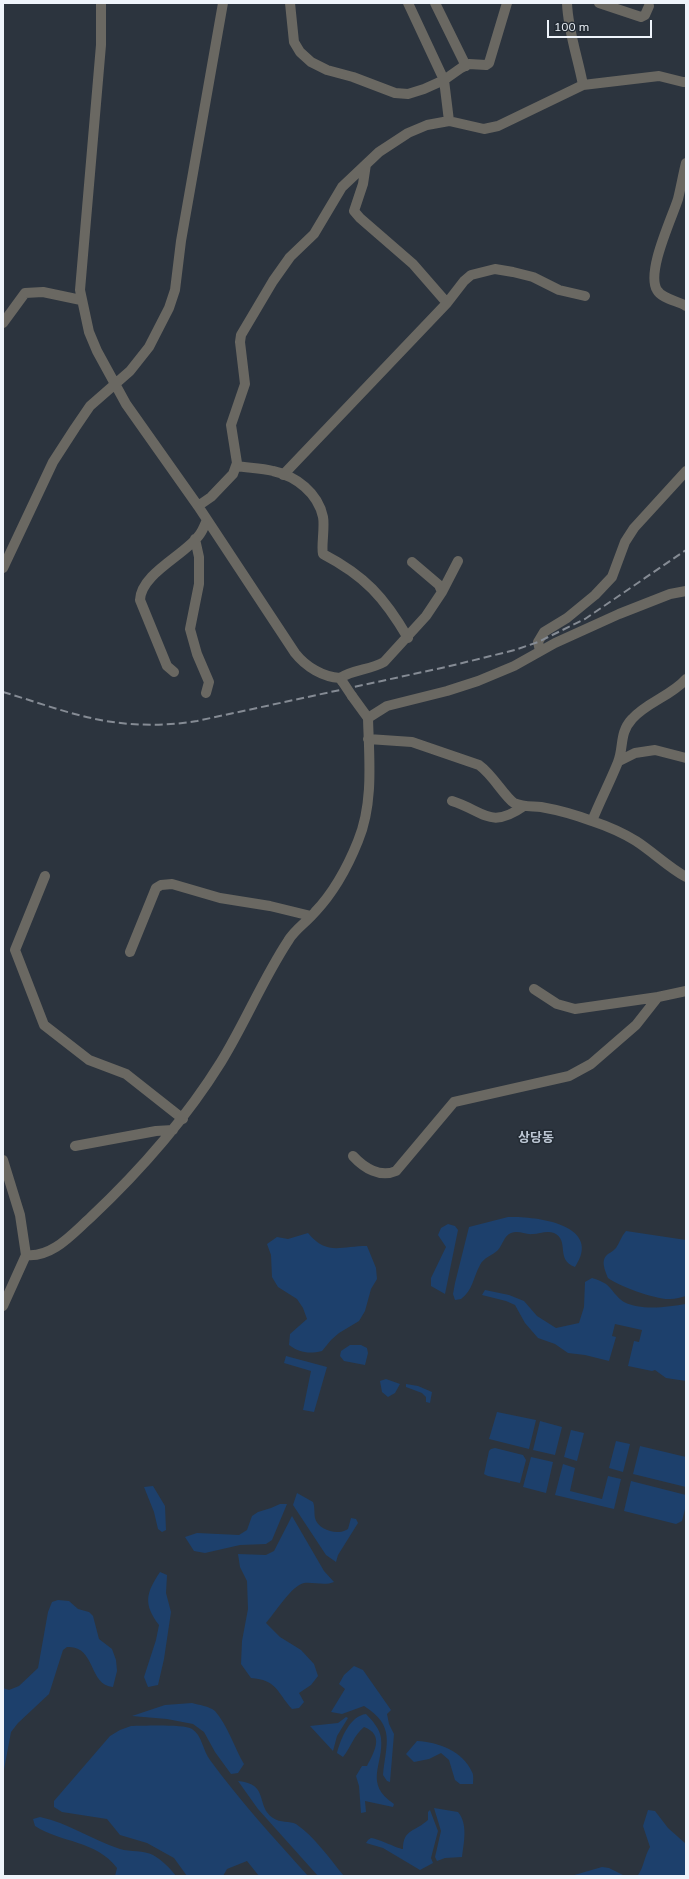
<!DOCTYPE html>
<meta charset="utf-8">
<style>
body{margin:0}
#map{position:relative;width:689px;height:1879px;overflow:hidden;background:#2c343e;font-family:Mulish,sans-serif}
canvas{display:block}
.frame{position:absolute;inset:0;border:4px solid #eff4fb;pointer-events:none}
.scale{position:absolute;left:547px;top:20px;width:105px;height:18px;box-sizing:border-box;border:2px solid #eff4fb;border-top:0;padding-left:5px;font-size:12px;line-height:14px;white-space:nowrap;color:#eff4fb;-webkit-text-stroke:3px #222a33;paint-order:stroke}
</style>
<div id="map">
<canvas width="689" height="1879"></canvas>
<div class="frame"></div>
<div class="scale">100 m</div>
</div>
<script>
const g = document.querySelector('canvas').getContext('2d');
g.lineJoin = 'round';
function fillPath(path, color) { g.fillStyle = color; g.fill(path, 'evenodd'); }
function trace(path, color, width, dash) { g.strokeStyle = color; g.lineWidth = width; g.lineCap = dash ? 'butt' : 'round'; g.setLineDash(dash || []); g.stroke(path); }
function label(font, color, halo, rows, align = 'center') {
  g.font = font + ' Mulish,"Noto Sans KR",sans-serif'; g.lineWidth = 3; g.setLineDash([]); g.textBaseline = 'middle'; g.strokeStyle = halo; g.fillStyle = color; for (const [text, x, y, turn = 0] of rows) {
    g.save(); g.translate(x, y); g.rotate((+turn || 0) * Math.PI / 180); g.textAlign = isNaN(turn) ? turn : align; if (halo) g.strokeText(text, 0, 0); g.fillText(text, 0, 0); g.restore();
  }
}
fillPath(new Path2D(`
 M508,1217C535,1216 604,1224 575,1267C555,1260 570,1240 554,1233C547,1230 539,1234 533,1234C525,1235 519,1230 511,1233C504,1236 503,1244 498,1250C492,1256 484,1257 480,1265C473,1278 473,1290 461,1299L455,1300L453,1294L455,1283L469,1227Z
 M448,1224L455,1226L458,1230L445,1294L431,1286V1278L446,1247L438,1235L441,1228Z
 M626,1231L686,1240V1296C681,1297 676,1299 670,1299C657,1300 618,1286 608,1278C605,1270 600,1260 608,1254C611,1252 613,1251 616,1248C620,1242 621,1237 626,1231Z
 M308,1233C327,1256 340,1246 367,1246L376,1268L377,1279L371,1289L365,1311L359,1321L339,1333L331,1340L322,1351C309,1354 300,1353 289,1345L290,1334L307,1319L303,1308L297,1299L278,1287L272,1277L271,1255L267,1244L277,1237L288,1239Z
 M592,1278C596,1279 601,1281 606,1284C612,1289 617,1298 624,1302C641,1311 668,1307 686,1304V1381L666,1378L655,1370L652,1371L628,1366L634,1341L639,1342L642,1330L615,1324L612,1336L616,1337L609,1361L585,1355L568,1353L555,1344L538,1338L525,1323L515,1305L506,1301L482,1295L485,1290L509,1295L524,1301L537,1316L556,1328L579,1323L584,1307L585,1282Z
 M350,1345H361L367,1348L368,1353L365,1365L344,1361L340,1356L341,1351Z
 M286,1356L327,1367L314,1412L303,1410L311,1371L284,1363Z
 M386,1379L400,1384L395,1393L388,1397L382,1392L380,1381Z
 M406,1384L418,1386L432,1392L430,1403L426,1402V1397L422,1393L406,1387Z
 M497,1412L536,1420L529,1449L489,1439Z
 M540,1421L562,1427L555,1455L533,1450Z
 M571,1430L584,1433L577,1461L564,1457Z
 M616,1441L630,1444L623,1472L609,1468Z
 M640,1446L686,1457V1487L633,1474Z
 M495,1448L523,1455L526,1460L520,1483L488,1476L484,1474L489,1451L491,1449Z
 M531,1457L553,1462L546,1493L523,1487Z
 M563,1464L575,1468L570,1491L602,1499L608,1476L621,1479L614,1509L555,1495Z
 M631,1481L686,1495V1505L682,1521L676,1524L624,1511Z
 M153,1486L165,1506L166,1530L162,1532L158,1529L154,1512L144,1487Z
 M297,1493L313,1502C315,1507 314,1512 315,1518C317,1527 330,1533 339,1532C342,1532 346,1530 348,1529L351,1518L356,1519L358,1523L338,1555L336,1562L326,1555L293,1505Z
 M280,1504H287L272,1540L266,1544L240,1545L205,1553L194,1551L185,1537L197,1533L239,1535L247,1530L252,1516L258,1512L271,1508Z
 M292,1516L324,1571L334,1582C325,1586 314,1582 304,1583C292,1585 274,1614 266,1623L280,1637L301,1650L314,1664L318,1676L311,1685L299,1693L304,1702L299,1708L292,1709C276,1691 277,1680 251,1678L241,1664L242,1641L248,1609L247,1581L240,1567L238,1554L266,1555L274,1551Z
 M160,1572L167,1575L166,1593L171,1612L164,1659L158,1685L148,1687L144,1677L156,1640L159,1625C143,1604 146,1593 160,1572Z
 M58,1600L69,1601L78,1609L89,1612L93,1616L99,1639L112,1649L116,1660L117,1671L113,1687C88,1685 96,1645 67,1647L63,1650L49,1694L18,1723L11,1732L3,1775V1688L9,1690L19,1686L38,1668L48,1612L52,1602Z
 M354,1666L363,1670L391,1710L387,1714L389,1724L394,1734L390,1782L387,1781L383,1775C386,1744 396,1726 364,1706L342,1714L331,1712L345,1689L339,1684L344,1675Z
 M192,1703C199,1705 209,1706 215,1711C227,1724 235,1749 244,1764L238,1773L231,1774L215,1752L204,1732L193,1724L167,1719L132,1716L165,1705Z
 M366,1714C372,1720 380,1729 381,1738C384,1765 363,1783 394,1804L393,1807L365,1801L366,1812L361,1813L359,1786L356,1776L362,1766H367C374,1752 385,1735 364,1727C354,1735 351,1747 343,1757L337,1753C341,1738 350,1716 366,1714Z
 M346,1717L348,1718L337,1736L333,1751L310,1726L338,1723Z
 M131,1726C142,1726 184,1724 192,1729C202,1735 203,1751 210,1760C240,1801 274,1838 308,1876H259L247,1861L227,1869L223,1876H187L174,1858L147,1843L120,1835L107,1819L62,1812L54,1807V1801L110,1736L120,1730Z
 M417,1741C438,1742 463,1751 472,1772C474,1775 473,1781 473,1784H460L455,1780L449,1760L441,1753L429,1759L414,1762L406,1754Z
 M238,1781C270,1784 255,1806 273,1818C280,1823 290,1821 296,1824C315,1837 329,1858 344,1876H318L258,1809Z
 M434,1808L458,1812C468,1824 464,1842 462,1857L445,1858L437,1861L435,1857L441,1831Z
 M430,1810L438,1831L431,1858L433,1863L420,1870L383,1848L366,1843L368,1840L371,1838C380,1839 398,1849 403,1849C403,1829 415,1832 428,1820V1812Z
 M648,1810L655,1811L668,1828L686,1844V1876H571L602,1867L609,1868L623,1875H638C644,1867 644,1857 650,1847L643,1826Z
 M40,1817C69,1823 92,1840 120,1849C130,1852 144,1850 153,1855C163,1861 169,1867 176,1876H115L117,1868C96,1840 61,1843 35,1826L33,1819Z`), '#1d406c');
trace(new Path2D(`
 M101,3V45L80,290L89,332L97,351L126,404L198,506L295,653C306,667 323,677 340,678L342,681
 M290,3L294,42L300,52L311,62L327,70L353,77L395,93L408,94L424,89L444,80L461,68L469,64L486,65L489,63L507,3
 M408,3L444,80L449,121
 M435,3L466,66
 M567,3C568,31 578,58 583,85
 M599,3L641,17L645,15L649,6
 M686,163C683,175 681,187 678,199C672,218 646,272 657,290C662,299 678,301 686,306
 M366,164L363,184L354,211L360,218L413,264L447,303
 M3,323L25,293L43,292L81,300
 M236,466C248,468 261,468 273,471C296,476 318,493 323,517C325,527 321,547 323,554C365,576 384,597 408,638
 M283,475L447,303L464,281L471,275L495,269L513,272L533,277L559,290L585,296
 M198,506L211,497L233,474L237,463L231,425L245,384L240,342L241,335L273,281L290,257L314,234L342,187L379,152L408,133L427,125L449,121L484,129L498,126L583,85L659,76L683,82H686
 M195,539L199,557V584L190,629L197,654L209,682L206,693
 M412,562L439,585L442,592
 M3,568L53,462L75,428L90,406L130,371L149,347L169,308L175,290L181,241L223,3
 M540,651L538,642L544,632L567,618L595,595L612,577L625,542L634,528L686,471
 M174,672L167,666L140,600C141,573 187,554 200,534C203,530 205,524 207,520
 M340,678C354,669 370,670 384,662L426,616L442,592L458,561
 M352,696L368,718
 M368,739L412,742L479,765C493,775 504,796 514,803C523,807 532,806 541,807C558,810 576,815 592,821C607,826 623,833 636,841C653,852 668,867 686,877
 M619,761L635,753L655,750L686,758
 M452,801C484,811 490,830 524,806
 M592,821C600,801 610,782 618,762C624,747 619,733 632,719C647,702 671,696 686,679
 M45,876L15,950L44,1025L89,1060L126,1074L183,1119
 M130,952L156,888L161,885L172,884L220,898L270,906L311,916
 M534,989L557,1004L575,1009L658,997
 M75,1146L156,1131L173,1130
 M353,1156C364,1168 380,1178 396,1171L454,1102L569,1076L591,1064L636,1025L658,997L686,991
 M3,1160L20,1215L26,1255
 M3,1306L26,1255C52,1258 72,1234 90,1218C140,1171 185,1120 221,1062C245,1023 263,979 288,941C294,930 307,922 315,912C334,892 348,866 358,841C374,803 369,757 368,718L387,706L447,691L478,681L514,666L555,643L619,614L670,594L686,591`), '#6a6862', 10);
trace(new Path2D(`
 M3,692C37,702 71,715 106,721C136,726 167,726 197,721L446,667L515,650L538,642L585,619L686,550`), '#858b94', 2, [8, 4]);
trace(new Path2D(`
 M342,681L352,696`), '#6a6862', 10);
label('bold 13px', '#bcc6d3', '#222a33', [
 ["상당동",536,1138]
]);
</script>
